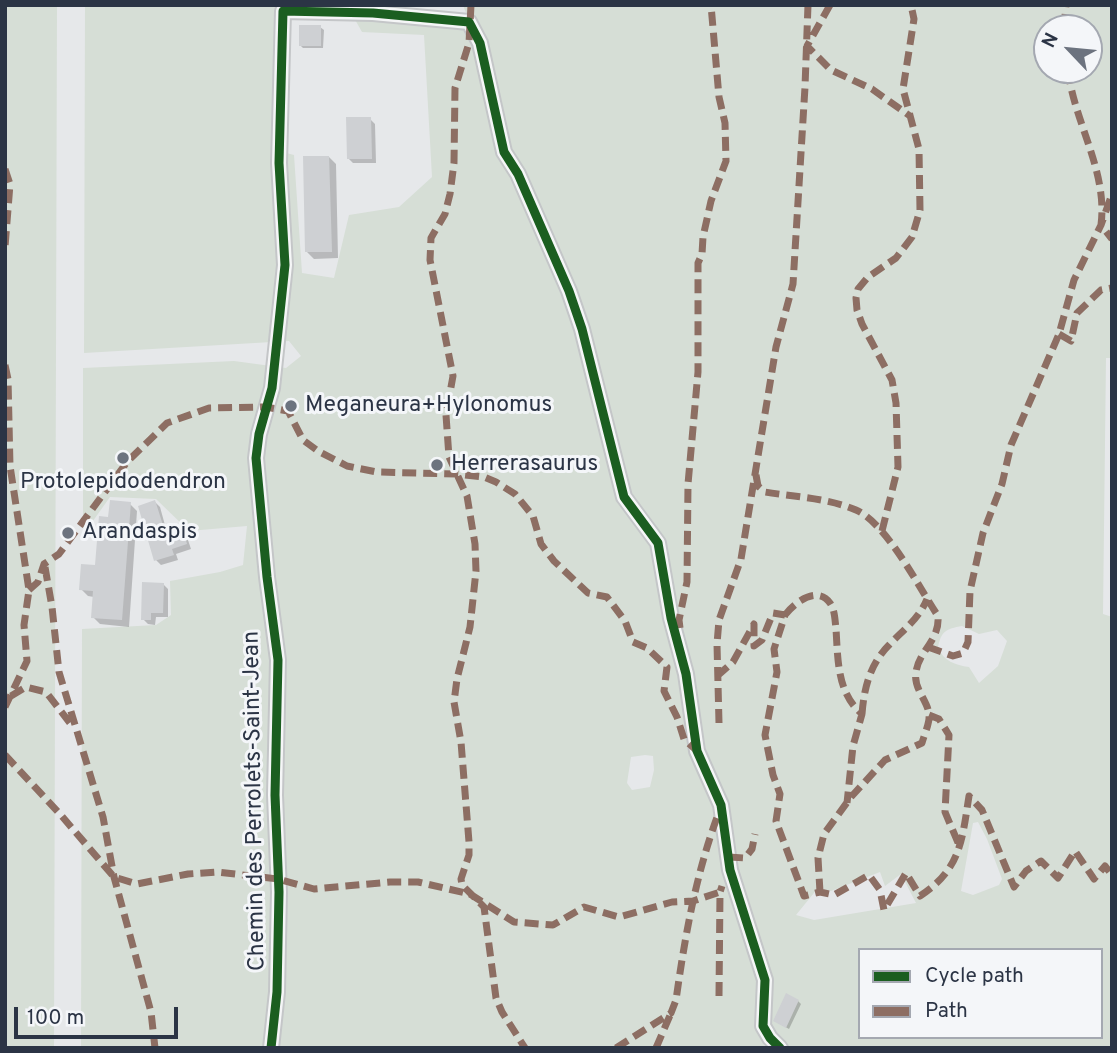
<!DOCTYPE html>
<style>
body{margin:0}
#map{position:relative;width:1117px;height:1053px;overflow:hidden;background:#e6e8ea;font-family:Overpass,sans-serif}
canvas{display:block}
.frame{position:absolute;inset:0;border:7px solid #2b3445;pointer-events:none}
.legend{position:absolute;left:858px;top:948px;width:245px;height:91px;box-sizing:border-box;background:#f4f6f9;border:2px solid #a4a8b1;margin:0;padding:9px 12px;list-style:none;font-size:21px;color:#2b3445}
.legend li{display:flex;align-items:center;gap:14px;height:35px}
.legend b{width:35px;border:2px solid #a4a8b1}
.north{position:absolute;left:1033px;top:14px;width:70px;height:70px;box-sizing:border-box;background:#f4f6f9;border:2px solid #a4a8b1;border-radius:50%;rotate:296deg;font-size:19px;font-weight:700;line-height:28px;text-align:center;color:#2b3445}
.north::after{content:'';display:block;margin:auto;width:24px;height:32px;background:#6c737f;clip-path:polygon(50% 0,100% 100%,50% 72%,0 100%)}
.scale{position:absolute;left:14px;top:1007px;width:164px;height:32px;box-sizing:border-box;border:4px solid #2b3445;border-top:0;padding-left:9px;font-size:21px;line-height:24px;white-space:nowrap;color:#2b3445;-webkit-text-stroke:5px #f4f6f9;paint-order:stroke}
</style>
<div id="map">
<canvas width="1117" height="1053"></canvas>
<div class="frame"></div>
<ul class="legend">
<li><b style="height:9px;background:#1b5e20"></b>Cycle path</li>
<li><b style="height:9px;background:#8d6e63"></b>Path</li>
</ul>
<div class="north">N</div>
<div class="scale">100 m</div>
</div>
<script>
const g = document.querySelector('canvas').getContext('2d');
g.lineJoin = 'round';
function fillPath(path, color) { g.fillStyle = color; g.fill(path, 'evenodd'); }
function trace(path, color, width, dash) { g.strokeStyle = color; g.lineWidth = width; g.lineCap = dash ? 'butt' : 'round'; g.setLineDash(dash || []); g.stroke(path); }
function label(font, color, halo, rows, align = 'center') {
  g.font = font + ' Overpass,sans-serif'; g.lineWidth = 6; g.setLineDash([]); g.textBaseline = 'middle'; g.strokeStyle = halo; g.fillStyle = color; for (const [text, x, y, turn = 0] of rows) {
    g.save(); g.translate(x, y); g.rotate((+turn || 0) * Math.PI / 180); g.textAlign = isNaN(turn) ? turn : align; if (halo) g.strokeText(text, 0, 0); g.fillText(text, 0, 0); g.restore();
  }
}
fillPath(new Path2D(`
 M5,5H57L54,1048H5Z
 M85,5H373V13L469,21L463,5H1112V358H1106L1103,614L1112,617V1048H81L82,629L156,625L171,615L170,581L220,572L243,565L247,526L189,531L156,499L110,497L83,535V368L234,361L286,368L301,356L289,341L84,353ZM278,6L349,9L362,32L424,35L432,177L399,207L349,215L334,278L302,273L294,155L275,150ZM1047,28H1089V70H1047ZM962,626L979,634L997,630L1007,641L998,666L979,683L969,667C955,665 944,661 938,648C941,631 946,629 962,626ZM645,755L653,756L654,770L650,787L632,790L627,783L631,757ZM978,822L987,839L1002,879L999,885L973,895L961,891L973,823ZM880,872L885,886L901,874L916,903L814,920L796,915L818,888L831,891ZM860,950H1101V1037H860Z`), '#d6ded6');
fillPath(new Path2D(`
 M320,27L324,30L323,48H303L300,45Z
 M370,119L375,124L376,163H353L348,158Z
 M329,157L336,164L338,258L314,259L307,252Z
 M155,502L160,507L168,536L182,532L187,537L191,549L176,554L178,560L161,565L156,560Z
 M130,504L137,511L129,627L100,624L93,617L94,597L88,596L81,589L97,567L110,519Z
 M163,584L168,589V617H156L155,625L148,624L143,619Z
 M798,1001L801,1004L789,1029L775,1021Z`), '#0003');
fillPath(new Path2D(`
 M299,25H321V46H299Z
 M346,117H371L372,159H347Z
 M303,156H329L332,252H305Z
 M110,500L131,502L122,620L91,618L93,591L79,590L81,564L95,565L99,516L108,517Z
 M155,500L166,535L183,530L187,544L172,549L174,555L154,561L138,506Z
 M142,582L164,583L163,613H151V620H141Z
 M786,993L799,1000L786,1028L773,1021Z`), '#ced0d3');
const minor = new Path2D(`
 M271,1048L277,992L279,892L275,795L278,660L267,577L256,458L259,434L272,388L285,265L279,163L283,11L373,13L469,22L480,43L504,152L518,174L569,291L582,329L624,497L658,543L671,618L686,674L697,751L721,805L730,870L765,980L763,1026L770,1038L780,1048`);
trace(minor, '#c4c6c8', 18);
trace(minor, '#f5f6f7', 14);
trace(new Path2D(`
 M471,5L469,43L455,88L454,163L450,194L445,214L431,238L430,260L453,376L446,415L449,457L467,496L475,544L476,571L470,627L457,679L454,702L461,742L469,842V855L461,879L462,885L484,907L496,998L502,1012L525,1048
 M830,5L807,46L831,70L872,89L910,116
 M1064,28L1066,5
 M1068,70C1074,122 1108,171 1101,225L1112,239
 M5,169L10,184L5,247
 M1059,334L1071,341L1077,313L1101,290L1112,288
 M5,365L8,379L10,466L29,590L24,625L27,661L5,707
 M756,475L758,486L765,492C795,497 828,498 856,510C887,524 918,586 938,616C940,641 919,650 916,672C913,689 928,700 929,715C930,723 924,735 922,743L885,760L851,797L824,834L818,858L820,892
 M882,531L898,467L896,403L892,380L862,324L857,310L856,298L858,289L868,277L896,258L912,237L920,210L919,149L903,89L914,19L911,5
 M45,567L52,607L59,672L103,817L114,877L151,1012L155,1048
 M29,590L38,582L44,564L59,554L127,462L167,423L209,408L266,407L288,411L303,440L318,451L347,466L377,472L457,474L484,477L496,482L515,494L533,516L541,544L554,561L588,593L607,597L625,621L633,642L647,648L667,667L664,691L677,717L684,739L697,751
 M785,615C794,603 817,585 830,603C835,610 835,621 836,629C838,660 837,693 862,714L853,746L847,803
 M680,628L679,620L687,582L688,484L698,372V263L702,254L703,237L711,201L726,161L725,123L719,97L711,5
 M928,647L953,656L963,653L968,642L970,591L983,533L1002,484L1011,445L1059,334L1074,280L1101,225L1112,194
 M717,676L733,662L754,624V646L762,640L773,613L785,615L774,649L777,672L765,735L773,775L780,794L776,821L804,896L820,892L834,895L869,875L880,890L884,910L906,873L920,896C961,869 962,840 969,796L982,810L1014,887L1026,871L1041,861L1058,878L1075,851L1094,879L1105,866L1112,875
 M11,696L26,687L46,692L70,723
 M862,714C864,688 870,664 889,645C903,630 919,619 927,599
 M929,715L939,719L949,735L945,812L959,845
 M719,723L717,644L719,620L741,559L776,347L793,284L805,87L808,5
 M5,755L60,814L114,877L137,884L188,874L217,872L278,879L314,889L390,882H418L470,894L514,922L553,925L584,907L619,917L672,902L693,901L720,892
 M729,857L745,858L752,849L755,834
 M719,996L720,892L722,886
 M616,1048L671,1013L676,1000C685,936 696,873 719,812
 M656,1048L671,1013`), '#8d6e63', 7, [14, 7]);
trace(new Path2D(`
 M271,1048L277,992L279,892L275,795L278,660L267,577L256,458L259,434L272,388L285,265L279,163L283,11L373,13L469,22L480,43L504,152L518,174L569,291L582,329L624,497L658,543L671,618L686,674L697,751L721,805L730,870L765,980L763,1026L770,1038L780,1048`), '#1b5e20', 9);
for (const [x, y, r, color] of [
 [291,406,7,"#6c737f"],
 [123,458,7,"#6c737f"],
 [437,465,7,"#6c737f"],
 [68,533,7,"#6c737f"]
]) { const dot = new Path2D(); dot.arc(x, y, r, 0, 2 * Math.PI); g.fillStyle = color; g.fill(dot); trace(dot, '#f4f6f9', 2.5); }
label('23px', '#2b3445', '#f4f6f9', [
 ["Meganeura+Hylonomus",305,406],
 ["Herrerasaurus",451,465],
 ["Protolepidodendron",123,483,"center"],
 ["Arandaspis",82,533]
], 'left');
label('23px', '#2b3445', '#f4f6f9', [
 ["Chemin des Perrolets-Saint-Jean",256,801,-91]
]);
</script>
